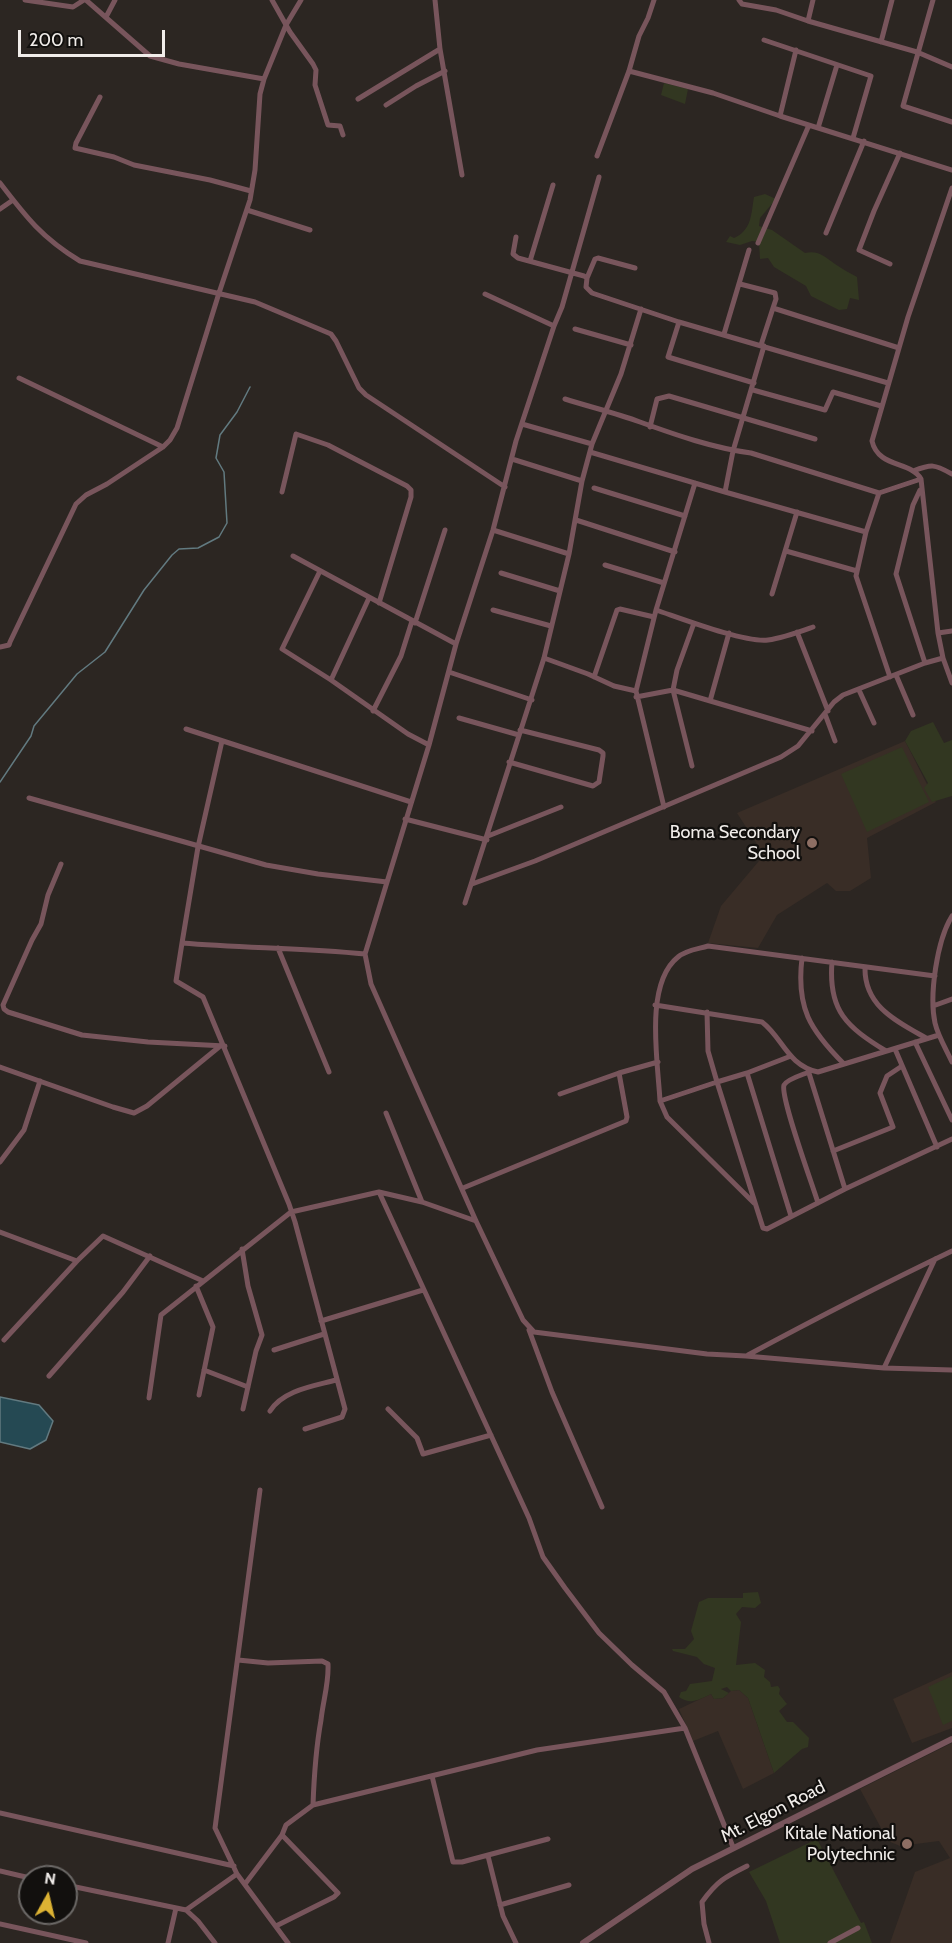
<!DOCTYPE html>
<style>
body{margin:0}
#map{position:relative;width:952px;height:1943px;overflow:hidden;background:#2c2622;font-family:Cabin,sans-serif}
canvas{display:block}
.north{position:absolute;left:18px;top:1865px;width:60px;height:60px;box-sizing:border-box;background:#12100e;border:2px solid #6b6866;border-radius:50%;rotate:8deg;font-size:16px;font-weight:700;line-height:24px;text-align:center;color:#f1edea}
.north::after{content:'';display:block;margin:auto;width:21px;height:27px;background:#dcb233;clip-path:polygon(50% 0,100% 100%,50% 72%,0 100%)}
.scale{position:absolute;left:18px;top:30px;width:147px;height:27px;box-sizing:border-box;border:3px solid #f1edea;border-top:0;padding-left:8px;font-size:18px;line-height:21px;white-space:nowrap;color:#f1edea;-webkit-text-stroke:4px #12100e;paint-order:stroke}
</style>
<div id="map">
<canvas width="952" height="1943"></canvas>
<div class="north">N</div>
<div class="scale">200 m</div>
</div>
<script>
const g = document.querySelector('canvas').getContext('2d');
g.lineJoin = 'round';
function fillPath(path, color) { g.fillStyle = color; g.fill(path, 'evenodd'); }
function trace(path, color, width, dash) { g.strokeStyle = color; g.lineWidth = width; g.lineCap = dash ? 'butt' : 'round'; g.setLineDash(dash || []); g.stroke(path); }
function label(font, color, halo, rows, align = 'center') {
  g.font = font + ' Cabin,sans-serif'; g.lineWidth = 4.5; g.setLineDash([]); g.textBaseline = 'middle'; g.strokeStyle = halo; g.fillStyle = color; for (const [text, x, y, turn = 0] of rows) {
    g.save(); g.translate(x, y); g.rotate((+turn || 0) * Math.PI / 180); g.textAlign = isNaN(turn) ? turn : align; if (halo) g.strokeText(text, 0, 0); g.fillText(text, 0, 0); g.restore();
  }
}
fillPath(new Path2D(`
 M905,741L936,802L867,838L871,878L850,891H836L827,883L777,915L758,948L708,943L721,906L764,855L737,813Z
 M952,1672V1728L912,1743L893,1699Z
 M739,1690L748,1698L774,1773L743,1789L718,1731L693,1741L679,1709L711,1694L714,1699L723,1698L731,1691Z
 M952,1743V1943H890L915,1872L950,1858L939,1841L900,1846L888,1841L860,1789Z`), '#392d26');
fillPath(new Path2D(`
 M664,83L688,89L685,104L661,95Z
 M765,194L776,199L760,218L759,226L772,230L805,253C819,250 825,257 835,264C842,269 850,273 857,277L859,300L850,298L847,309L839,310L811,296L806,286L774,267L768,258L760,259L759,242L752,241L740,245L726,242L730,236L734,238C752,230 751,214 754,197Z
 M933,722L944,743L952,740V796L932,802L924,788L928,783L905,741L911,731Z
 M902,747L929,802L867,832L841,774Z
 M758,1592L761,1603L755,1608L742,1607L736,1614L741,1622L736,1665L755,1663L765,1670L764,1677L770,1682L771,1687L778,1686L780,1689L779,1694L787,1704L779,1711L787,1722H793L809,1738L808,1747L802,1749L774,1773L748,1698L739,1690L731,1691L727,1687L721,1689L729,1693L723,1698L714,1699L711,1694C698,1700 691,1705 679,1697L681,1692L686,1691L690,1684L712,1681L715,1668L704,1664L697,1657L673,1651L672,1649H685L694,1639L691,1631L699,1602L708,1598H743V1593Z
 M952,1676V1721L943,1725L928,1687Z
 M817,1839L861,1923L864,1922L872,1943H780L766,1901L749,1872Z`), '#323721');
const water = new Path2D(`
 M0,1397L39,1405L53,1421L46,1440L30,1449L0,1442Z`);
fillPath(water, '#254953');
trace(water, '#627a80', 1.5);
trace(new Path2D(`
 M0,782L31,736L34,726L77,674L105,652L144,590L172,555L179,549L198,548L219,537L227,523L224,472L216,458L220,435L237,412L250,387`), '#627a80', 1.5);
trace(new Path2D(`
 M25,0L73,7L84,0
 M86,0L150,56L179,64L264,79
 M272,0L290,32L313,64L316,70L315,85L328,125L340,126L343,135
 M435,0L440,49L462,175
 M739,0L742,4L776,10L808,21
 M813,0L808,21L917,52L952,67
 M933,0L903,106L952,122
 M106,17L115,0
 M764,40L871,76L853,138
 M881,42L892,0
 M629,71L713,93L780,116L952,170
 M100,97L76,143L75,148L114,157L134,165L210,180L251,191
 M358,99L440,49
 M386,105L416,86L445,71
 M780,116L796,50
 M818,128L837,65
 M597,156L629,71L639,36L648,18L654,0
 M599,177L562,307L554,326L516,441L493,530L456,644L429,745L365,954L371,984L476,1221L523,1320L534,1332L707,1354L746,1356L884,1368L935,1259
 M0,183C26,217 42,238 80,261L255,302L331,334L336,341L359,388L366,395L505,487
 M952,188L908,317L872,441C878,468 911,461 921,479L938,633L943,658L952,683
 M0,209L13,200
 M247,210L310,230
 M826,233L864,141
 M516,237L513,254L518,258L584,276L587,278L586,287L592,293L679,322L888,383
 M758,243L809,125
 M530,261L553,185
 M890,264L859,250L874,211L900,153
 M587,278L595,259L598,258L635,268
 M740,284L775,293L776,299L773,308
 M485,294L554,326
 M679,322L668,357L754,383
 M575,329L631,345
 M724,334L749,250
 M761,345L773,308L899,348
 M19,378L163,447
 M753,390L825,410L833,392L881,406
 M565,399C590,407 616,413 640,422C676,435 713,448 751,453L879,493
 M522,424L592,444
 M650,427L657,399L669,396L815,439
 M590,452L725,492L866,532L856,576L890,677
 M512,459L582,481
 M913,471C932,464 934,464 952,474
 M594,488L685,516
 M920,490L913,505L896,574L925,663
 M282,492L296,434L328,445L407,486L411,490V497L379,603
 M725,492L733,451L764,346
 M576,520L675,552
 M493,530L569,554
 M866,532L879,493L921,479
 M786,551L857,571
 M293,556L456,644
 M605,565L664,583
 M320,571L282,649L331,680L408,734L429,745
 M501,573L560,591
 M772,594L797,512
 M493,610L551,626
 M656,610C680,618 745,643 768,640C783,638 799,632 813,627
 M415,623L445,530
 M694,623L677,670L673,690L812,731
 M797,632L828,711
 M938,633L952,631
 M0,647L9,645L10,642L76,504L86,495L107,484L163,447L170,440L177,428L219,293L250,200L255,170L260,94L264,79L286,25L301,0
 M544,658L588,674L614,686L636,691
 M449,672L532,700
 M896,675L913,715
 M594,677L617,610L620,609L654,617
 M331,680L369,598
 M859,690L874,723
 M636,697L673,690L692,766
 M710,701L729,633
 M373,711L401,656L412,621
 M825,714L835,741
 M459,718L519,735
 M186,729L411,802
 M222,741L198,847L182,943C243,948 304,948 365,954
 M509,762L593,786L599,782L603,756V753L599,750L520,730
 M29,798L266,865L318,874L387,882
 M664,807L636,691L656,610L695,483
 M405,819L487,840
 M488,836L561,807
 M61,864L48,895L41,924L32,940L3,1005L4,1009L8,1012L82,1035L148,1042L225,1046
 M472,884L535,861L781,757L798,746L834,702L843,695L925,663L943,658
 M465,903L544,658L569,554L582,481L592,444L621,374L641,309
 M952,916C937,940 929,995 935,1023C938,1036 946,1049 952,1062
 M182,943L176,981L203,997L289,1204L295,1222L345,1409L342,1417L305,1429
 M278,948L329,1072
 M802,958C796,1008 810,1030 844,1064
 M832,962C828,1011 847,1027 886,1051
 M865,967C864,1006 896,1021 926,1038
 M655,1005L762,1022C783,1038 787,1065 818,1072L939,1035
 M933,1006L952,999
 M915,1042L952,1120
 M895,1049L937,1147
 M791,1056L747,1073L717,1082L763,1228L767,1229L845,1189L952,1139
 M0,1067L113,1107L134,1113L147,1106L219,1047
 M808,1070L845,1189
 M809,1072C802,1075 787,1079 784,1085C780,1097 813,1186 818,1203
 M747,1073L791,1216
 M560,1094L619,1073L658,1062
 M660,1101L717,1082L708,1051L707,1012
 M386,1113L422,1202
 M833,1151L893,1127L880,1093L887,1076L902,1066
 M0,1162L24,1130L40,1081
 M463,1188L626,1121L627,1117L619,1073
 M754,1203L667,1117L660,1101C658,1062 644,984 678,957C686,950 698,949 708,946L935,976
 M0,1232L77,1261
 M242,1249L248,1286L262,1335L256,1351L243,1409
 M196,1286L213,1327L199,1395
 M321,1321L423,1290
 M529,1330L552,1392L602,1507
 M4,1340L77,1261L103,1236L203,1281
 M274,1350L324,1334
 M748,1355C815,1319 883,1284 952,1251
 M884,1368L952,1370
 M204,1370L248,1387
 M49,1376L123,1292L150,1256
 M149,1398L161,1315L291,1212L300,1210L379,1192L422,1202L476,1221
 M388,1409L417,1438L423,1454L491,1435
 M270,1411C283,1390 314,1386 336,1380
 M260,1490L215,1828L237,1874L288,1943
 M238,1660L268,1663L322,1661L328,1664C329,1683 323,1701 321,1720C316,1748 314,1777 313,1805
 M685,1728L733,1847
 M432,1776L453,1862H462L548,1839
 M0,1813L234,1866
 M488,1856L503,1916L516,1943
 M0,1871L30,1878
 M245,1884L282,1835L286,1825L313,1805L537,1750L685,1728L664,1692L632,1665L599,1633L565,1588L543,1557L529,1518L379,1192
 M66,1885L186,1910L198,1921L215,1943
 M500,1905L569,1885
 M186,1910L237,1874
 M0,1924L86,1943
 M276,1926L334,1897L338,1893L282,1835
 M168,1943L176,1908
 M709,1943L704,1924L702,1902C717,1881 725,1877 747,1866
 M830,1943L858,1928`), '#78555c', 5);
trace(new Path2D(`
 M583,1943L692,1869L952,1739`), '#78555c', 6);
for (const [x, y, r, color] of [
 [812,843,6,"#8d6e63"],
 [907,1844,6,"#8d6e63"]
]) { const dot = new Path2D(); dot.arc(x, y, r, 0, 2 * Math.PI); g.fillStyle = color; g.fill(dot); trace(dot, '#12100e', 2); }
label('18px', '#f1edea', '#12100e', [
 ["Boma Secondary",800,833],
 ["School",800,854],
 ["Kitale National",895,1834],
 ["Polytechnic",895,1855]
], 'right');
label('18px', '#f1edea', '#12100e', [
 ["Mt. Elgon Road",773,1812,-27]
]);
</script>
